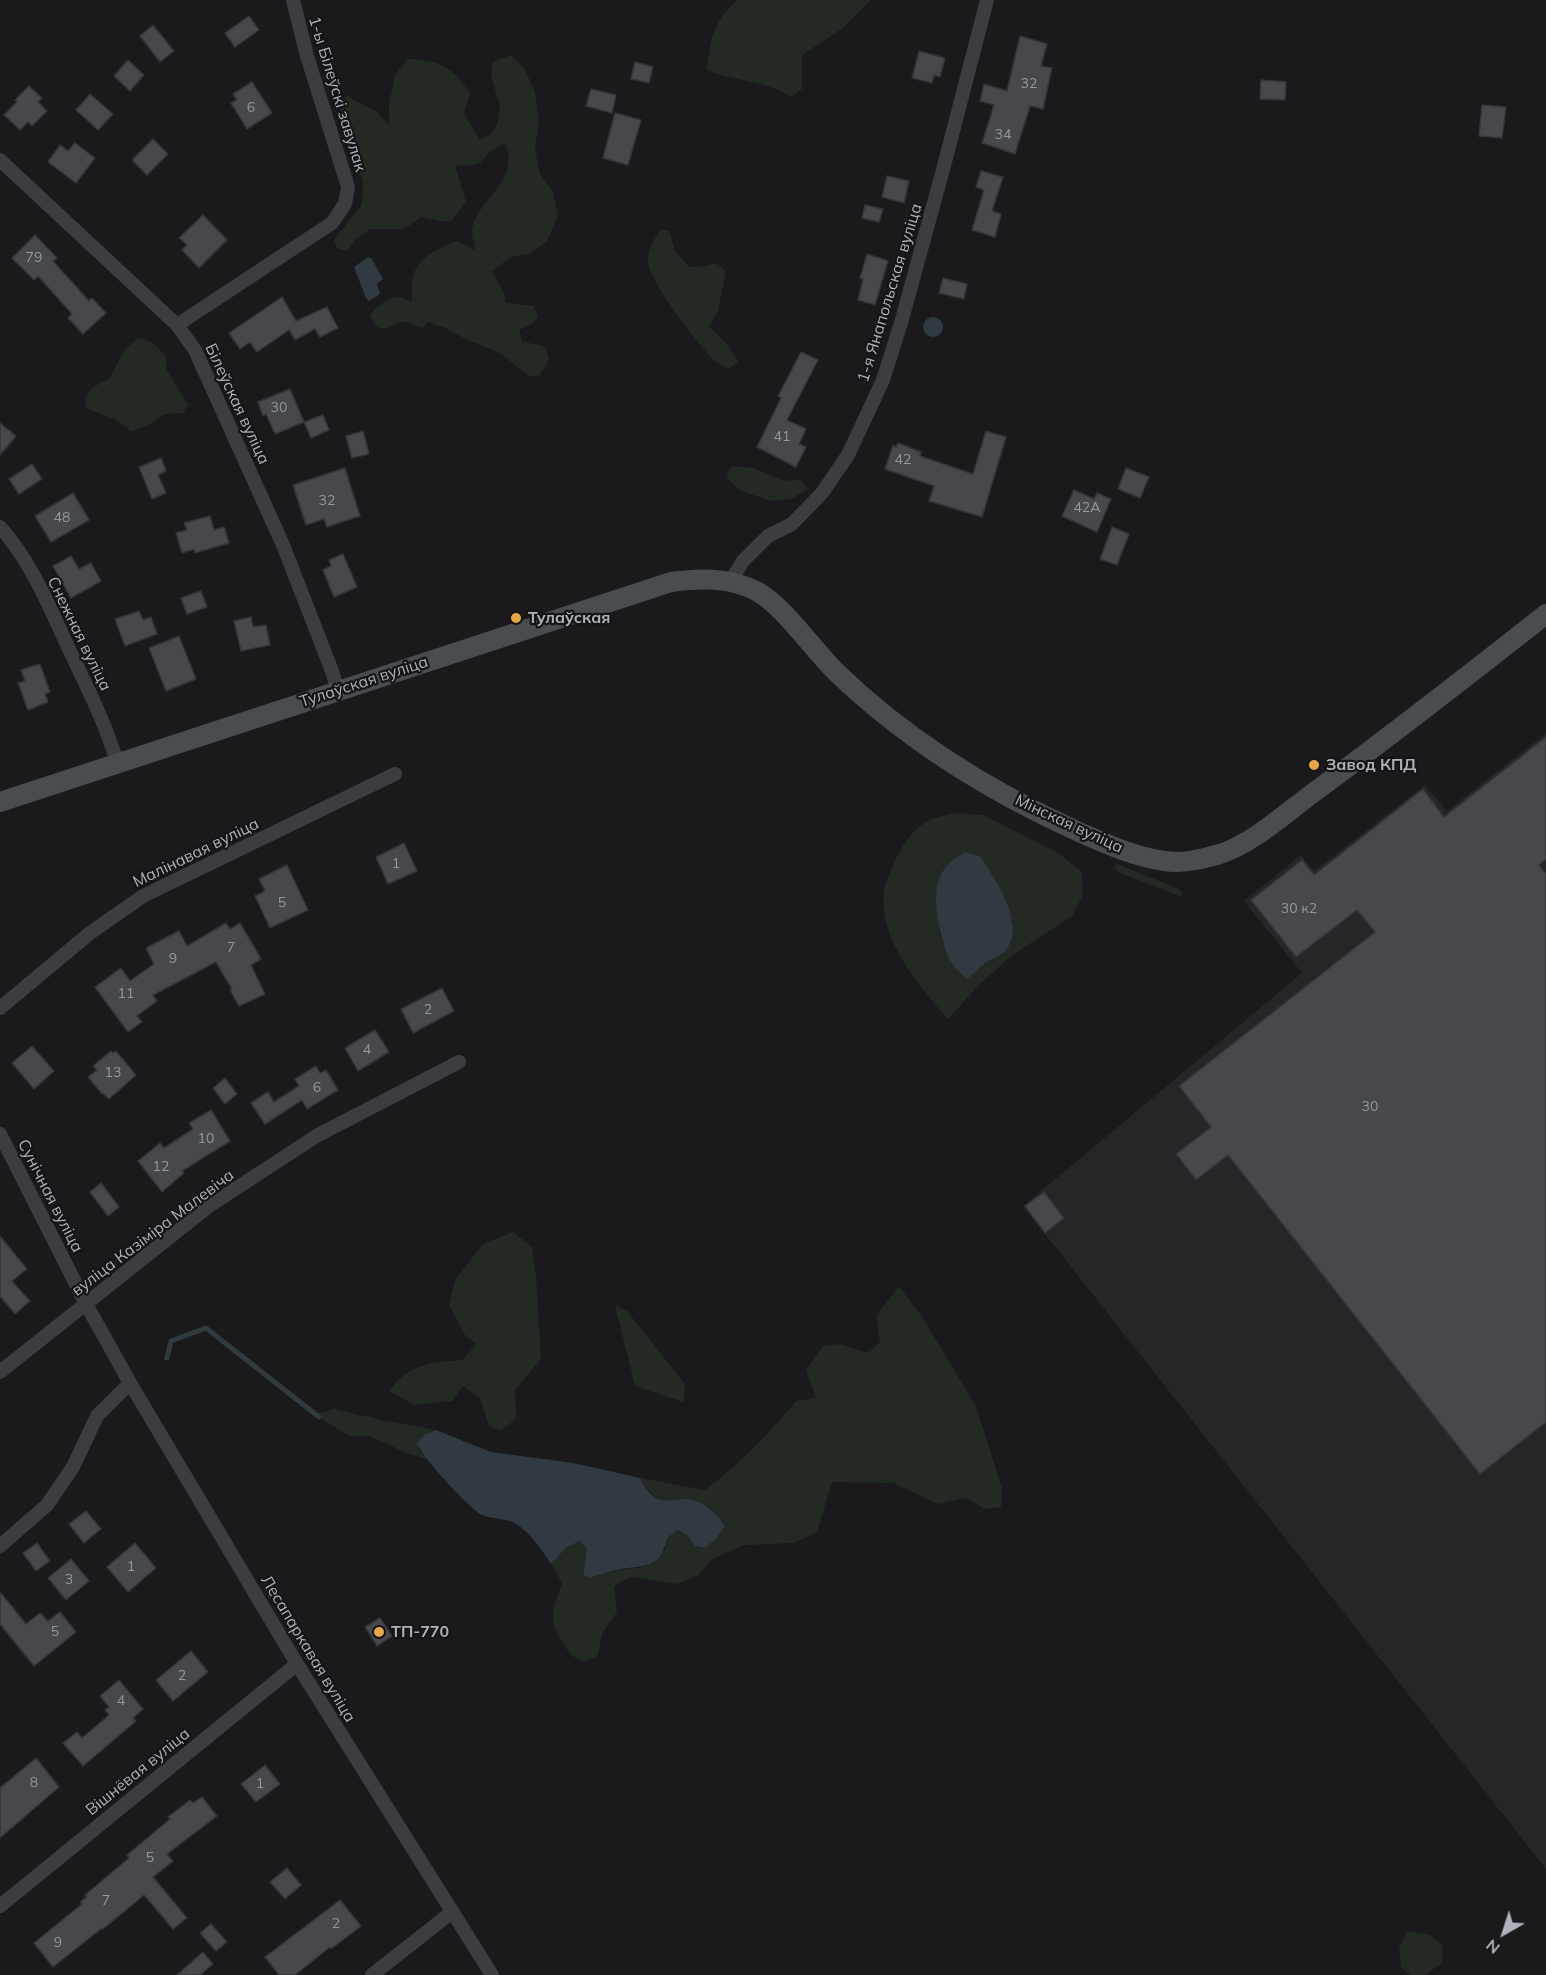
<!DOCTYPE html>
<meta charset="utf-8">
<style>
body{margin:0}
#map{position:relative;width:1546px;height:1975px;overflow:hidden;background:#1a1a1c;font-family:Mulish,sans-serif}
canvas{display:block}
.north{position:absolute;left:1474px;top:1903px;width:60px;height:60px;-webkit-text-stroke:4px #151517;paint-order:stroke;rotate:219deg;font-size:16px;font-weight:700;line-height:24px;text-align:center;color:#aeb3bb}
.north::after{content:'';display:block;margin:auto;width:21px;height:27px;background:#aeb3bb;clip-path:polygon(50% 0,100% 100%,50% 72%,0 100%)}
</style>
<div id="map">
<canvas width="1546" height="1975"></canvas>
<div class="north">N</div>
</div>
<script>
const g = document.querySelector('canvas').getContext('2d');
g.lineJoin = 'round';
function fillPath(path, color) { g.fillStyle = color; g.fill(path, 'evenodd'); }
function trace(path, color, width, dash) { g.strokeStyle = color; g.lineWidth = width; g.lineCap = dash ? 'butt' : 'round'; g.setLineDash(dash || []); g.stroke(path); }
function label(font, color, halo, rows, align = 'center') {
  g.font = font + ' Mulish,sans-serif'; g.lineWidth = 4.5; g.setLineDash([]); g.textBaseline = 'middle'; g.strokeStyle = halo; g.fillStyle = color; for (const [text, x, y, turn = 0] of rows) {
    g.save(); g.translate(x, y); g.rotate((+turn || 0) * Math.PI / 180); g.textAlign = isNaN(turn) ? turn : align; if (halo) g.strokeText(text, 0, 0); g.fillText(text, 0, 0); g.restore();
  }
}
fillPath(new Path2D(`
 M1546,733V1869L1023,1206L1302,973L1244,901L1301,855L1314,871L1425,785L1447,811ZM1044,1192L1064,1218L1045,1232L1025,1206Z`), '#262629');
fillPath(new Path2D(`
 M738,0H871L843,28L802,55V89L791,97C767,80 734,82 707,70C710,40 713,20 738,0Z
 M511,55L525,69L535,93L539,122L535,149L540,174L553,192L558,216L547,241L529,254L511,257L492,271L504,293L506,303L534,306L538,316L533,323L519,330L522,341L545,347L549,359L540,375L530,377L499,352L467,340L446,328L427,322L423,328C416,327 410,322 404,322C391,322 382,340 370,317C374,307 391,295 403,298C406,299 409,301 412,302C412,294 411,285 413,277C417,257 439,248 457,241L475,250C475,245 472,237 472,232C474,200 522,183 505,143L490,151L480,163L467,166L455,165L466,202L451,221H438L421,217L404,229H370L356,239L347,251L337,248L334,239L362,205L363,184L353,141L342,123L340,105L347,96L377,112L389,125V103L395,75L408,59C439,60 452,67 470,93L464,114L480,140L490,135L497,124L500,105L491,77L493,62Z
 M662,229L670,232L674,249L689,267L706,266L716,263L726,271L718,311L709,326L728,345L738,362L728,369C723,366 717,363 713,359C696,342 651,284 648,262C647,249 654,238 662,229Z
 M138,338L152,342L166,356V369L188,405L183,413L165,414L145,427L132,431L114,419L86,408L85,397L93,387L109,379L124,351Z
 M731,466L754,468L784,481L801,479L808,489L791,499L772,501L741,491L726,478Z
 M956,813L983,815L1058,853L1082,872L1083,895L1072,916L1011,956L979,985L948,1019C919,986 878,939 884,891C886,881 891,870 895,861C902,846 911,831 926,822C934,817 947,815 956,813ZM990,871L1004,897L1013,923L1003,954L985,963L952,965L940,935L937,903Z
 M1117,864L1179,889L1183,893L1180,896L1177,895L1118,872L1114,867Z
 M513,1232L532,1247L536,1276L541,1359L515,1390L516,1419L500,1431L489,1426L480,1398L463,1386L452,1401L414,1405L389,1391C409,1364 431,1362 463,1360L476,1344L465,1335L449,1305L455,1280L483,1244Z
 M899,1286L922,1317L976,1406L1002,1488L1001,1507L984,1509L967,1498L938,1504L893,1483L832,1482L817,1532L794,1543L745,1545L714,1558L697,1576L676,1584L633,1577L621,1581L614,1587L617,1612L603,1632L597,1657L584,1662C573,1658 569,1653 563,1643C547,1620 553,1608 562,1583L551,1564L567,1547L580,1541L587,1549L583,1573L589,1578L623,1569L639,1568L665,1550L667,1538L678,1530L687,1535L695,1546L705,1548L716,1539L686,1499C658,1503 655,1500 640,1478L705,1490C740,1464 768,1434 796,1401L816,1398L806,1370L823,1346L840,1344L868,1353L880,1342L876,1316Z
 M615,1305L627,1311L685,1384L684,1402L635,1386Z
 M335,1409L381,1420L436,1430L424,1435L419,1450L429,1460L404,1452L370,1436H349L319,1417L318,1413Z
 M1407,1931L1430,1935L1443,1945L1442,1963L1425,1975H1410L1401,1967L1399,1949Z`), '#222a23');
fillPath(new Path2D(`
 M368,257L372,259L383,279L377,284L380,294L369,301L366,298L354,267Z
 M923 327a10 10 0 1 1 20 0a10 10 0 1 1-20 0Z
 M964,852L980,856C995,878 1029,928 1004,952C999,957 990,959 984,964C978,968 973,974 967,979C962,974 955,969 951,962C941,943 931,901 939,879C943,867 954,859 964,852Z
 M436,1430L491,1452L573,1463L640,1478C643,1483 647,1490 651,1494C662,1505 674,1498 687,1499C703,1500 716,1513 725,1526L716,1539L705,1548L695,1546L687,1535L678,1530L667,1538C661,1568 646,1565 621,1569C611,1571 600,1575 589,1578L583,1574L587,1549L580,1541L567,1547L551,1564C541,1549 532,1535 518,1525C508,1517 493,1520 482,1515C469,1508 421,1456 417,1443L424,1435Z`), '#313a40');
trace(new Path2D(`
 M167,1358L171,1341L206,1328L319,1417`), '#313a40', 5);
const building = new Path2D(`
 M249,16L259,30L235,47L225,33Z
 M153,25L174,51L160,62L140,36Z
 M1020,36L1047,44L1041,66L1052,68L1043,109L1030,106L1015,154L982,143L994,105L980,101L984,84L1007,91Z
 M919,51L945,58L940,77L934,75L932,83L912,78Z
 M128,60L144,75L130,91L114,76Z
 M635,62L653,67L649,83L631,79Z
 M1261,80L1286,82L1285,100L1260,99Z
 M252,82L272,113L247,129L231,103L237,100L233,94Z
 M29,86L42,98L38,102L47,111L32,126L28,122L20,130L4,115L17,102L15,100Z
 M591,89L616,95L612,113L586,106Z
 M90,94L113,114L98,130L76,110Z
 M1482,105L1506,107L1502,138L1479,136Z
 M615,113L641,120L628,165L603,158Z
 M153,139L168,154L147,175L132,160Z
 M75,143L95,158L76,183L48,162L60,145L68,151Z
 M981,171L1003,177L992,211L1001,214L995,237L972,230L984,190L976,187Z
 M887,176L909,181L904,203L882,197Z
 M865,205L883,209L879,222L862,218Z
 M203,215L227,240L199,268L182,250L187,245L179,238Z
 M35,235L57,258L53,261L89,301L92,298L106,313L83,334L68,318L72,314L38,276L34,280L12,258Z
 M867,254L888,261L875,305L858,300L863,279L860,278Z
 M943,278L967,284L964,299L939,293Z
 M282,297L296,321L327,307L338,328L320,337L315,329L295,340L289,330L257,352L250,342L240,349L229,333Z
 M801,352L818,360L787,420L806,429L799,444L806,447L796,467L757,447L781,398L778,396Z
 M290,389L304,422L275,434L266,414L263,416L258,402Z
 M323,415L329,430L311,438L304,422Z
 M0,423L16,436L0,455Z
 M363,431L369,454L352,458L346,436Z
 M986,431L1006,437L982,517L929,501L934,486L885,469L893,445L896,447L898,443L921,452L920,456L973,474Z
 M161,458L166,471L158,475L166,493L152,499L139,467Z
 M32,464L42,479L19,494L9,479Z
 M345,468L360,516L327,527L324,519L306,525L293,485Z
 M1126,468L1149,477L1140,498L1118,489Z
 M1074,490L1094,499L1097,493L1111,499L1097,532L1062,516Z
 M73,493L89,520L51,542L35,516Z
 M210,516L214,530L224,527L229,543L195,553L194,549L182,553L176,533L187,530L184,523Z
 M1112,527L1129,534L1117,565L1100,559Z
 M343,554L357,587L334,597L323,570L331,566L329,560Z
 M71,556L79,569L91,563L101,581L71,598L53,566Z
 M201,591L207,607L187,614L181,598Z
 M139,611L143,620L151,617L157,634L125,646L115,619Z
 M251,617L253,627L266,625L270,645L241,651L234,621Z
 M179,636L196,679L166,691L149,648Z
 M40,664L50,692L45,694L48,702L28,710L18,683L25,681L21,670Z
 M1546,737V859L1539,865L1546,874V1422L1480,1474L1228,1155L1196,1180L1176,1154L1211,1127L1179,1086L1375,932L1357,910L1296,957L1251,900L1302,860L1314,875L1423,789L1444,817Z
 M404,843L417,871L388,884L376,857Z
 M287,865L308,910L270,928L255,896L265,891L259,879Z
 M226,923L230,929L240,923L261,959L251,965L265,994L239,1006L230,990L232,989L216,962L153,995L157,1001L137,1016L142,1022L128,1032L95,987L121,968L130,981L154,964L146,948L179,931L187,946Z
 M442,988L454,1011L413,1033L401,1009Z
 M375,1030L389,1052L358,1071L345,1048Z
 M32,1046L54,1071L34,1089L12,1063Z
 M111,1051L113,1053L116,1051L136,1075L109,1099L103,1093L102,1094L88,1077L97,1070L93,1066Z
 M316,1066L320,1073L326,1070L338,1090L307,1109L302,1100L265,1124L251,1103L268,1092L274,1102L299,1086L295,1079Z
 M225,1078L237,1094L225,1104L213,1088Z
 M211,1110L230,1141L182,1171L184,1173L162,1192L138,1161L160,1143L164,1148L193,1129L189,1123Z
 M101,1183L119,1207L108,1216L90,1192Z
 M1044,1192L1064,1218L1045,1233L1025,1206Z
 M0,1236L27,1269L12,1281L30,1301L15,1314L0,1296Z
 M86,1511L101,1529L84,1543L69,1524Z
 M37,1543L50,1561L36,1571L23,1553Z
 M135,1543L156,1568L128,1592L107,1567Z
 M71,1559L89,1581L66,1600L48,1578Z
 M0,1592L26,1624L40,1613L48,1621L60,1612L76,1632L34,1666L0,1624Z
 M380,1618L392,1636L377,1646L365,1627Z
 M191,1651L208,1672L173,1701L156,1680Z
 M119,1680L143,1709L133,1718L136,1721L83,1766L63,1743L77,1732L82,1738L109,1715L105,1710L109,1707L100,1696Z
 M36,1758L59,1787L0,1838V1788Z
 M265,1765L280,1784L256,1802L241,1784Z
 M202,1797L217,1816L167,1854L173,1861L153,1877L187,1918L173,1929L144,1895L103,1929L102,1928L53,1967L34,1943L82,1904L80,1902L87,1897L85,1895L129,1858L127,1855L170,1819L168,1817L190,1800L193,1803Z
 M287,1868L301,1885L285,1899L270,1882Z
 M340,1900L361,1926L331,1949L330,1947L295,1975H279L265,1957Z
 M211,1924L227,1942L216,1951L200,1933Z
 M203,1952L213,1964L200,1975H177Z`);
fillPath(building, '#47484c');
trace(building, '#343538', 1.5);
trace(new Path2D(`
 M0,160L177,325L195,350L283,545L332,671L338,691
 M177,325L332,223L345,204L348,187L307,56L293,0
 M0,527C31,561 49,606 68,647C86,685 105,722 117,762
 M730,582L743,561L768,536L792,524L822,493L848,455L883,380L901,323L944,166L987,0
 M0,1008L90,933L143,896L395,774
 M0,1134L86,1304L130,1383L297,1664L492,1975
 M0,1372L209,1206L318,1135L459,1062
 M0,1546L47,1505L73,1467L97,1416L130,1383
 M0,1906L297,1664
 M372,1975L452,1912`), '#3b3d41', 14);
trace(new Path2D(`
 M0,802L671,582C700,578 731,577 758,592C783,606 813,649 835,671C905,739 991,792 1079,832C1106,844 1135,857 1164,861C1183,864 1202,859 1220,854C1254,843 1288,811 1317,790C1394,733 1470,674 1546,614`), '#494c51', 20);
for (const [x, y, r, color] of [
 [516,618,6,"#e8a746"],
 [1314,765,6,"#e8a746"],
 [379,1632,6,"#e8a746"]
]) { const dot = new Path2D(); dot.arc(x, y, r, 0, 2 * Math.PI); g.fillStyle = color; g.fill(dot); trace(dot, '#151517', 2); }
label('14px', '#94989f', null, [
 ["32",1029,84],
 ["6",251,108],
 ["34",1003,135],
 ["79",34,258],
 ["30",279,408],
 ["41",782,437],
 ["42",903,460],
 ["32",327,501],
 ["42А",1087,508],
 ["48",62,518],
 ["1",396,864],
 ["5",282,903],
 ["30 к2",1299,909],
 ["7",231,948],
 ["9",173,959],
 ["11",126,994],
 ["2",428,1010],
 ["4",367,1050],
 ["13",113,1073],
 ["6",317,1088],
 ["30",1370,1107],
 ["10",206,1139],
 ["12",161,1167],
 ["1",131,1567],
 ["3",69,1580],
 ["5",55,1632],
 ["2",182,1676],
 ["4",121,1701],
 ["8",34,1783],
 ["1",260,1784],
 ["5",150,1858],
 ["7",106,1901],
 ["2",336,1924],
 ["9",58,1943]
]);
label('16px', '#aeb3bb', '#151517', [
 ["1-ы Білеўскі завулак",337,94,73],
 ["1-я Янапольская вуліца",890,293,-73],
 ["Білеўская вуліца",237,404,65],
 ["Снежная вуліца",79,634,64],
 ["Тулаўская вуліца",364,682,-18],
 ["Мінская вуліца",1069,824,25],
 ["Малінавая вуліца",196,853,-26],
 ["Сунічная вуліца",50,1196,63],
 ["вуліца Казіміра Малевіча",153,1233,-37],
 ["Лесапаркавая вуліца",308,1649,59],
 ["Вішнёвая вуліца",138,1772,-39]
]);
label('bold 16px', '#aeb3bb', '#151517', [
 ["Тулаўская",528,618],
 ["Завод КПД",1326,765],
 ["ТП-770",391,1632]
], 'left');
</script>
